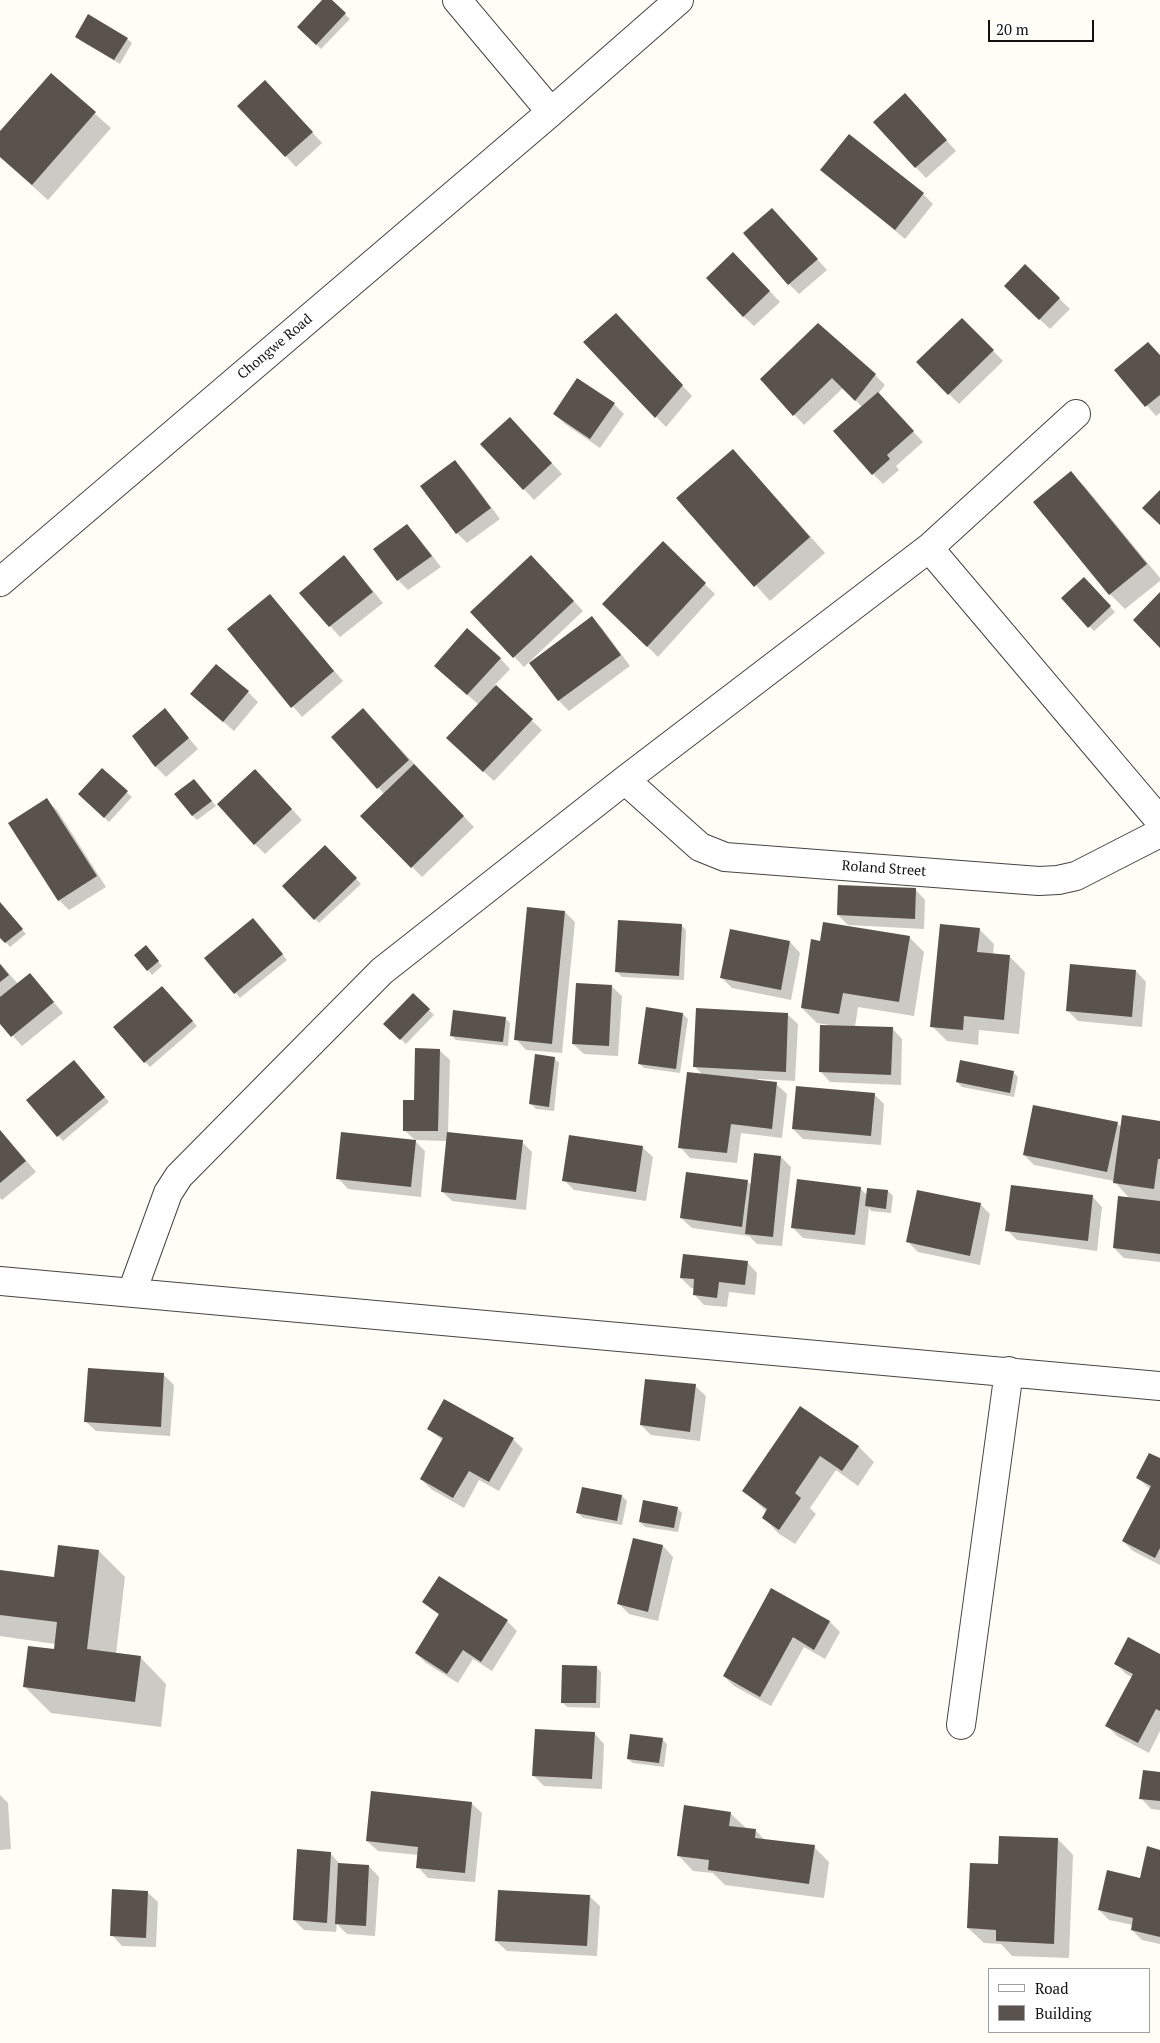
<!DOCTYPE html>
<style>
body{margin:0}
#map{position:relative;width:1160px;height:2043px;overflow:hidden;background:#fffdf5;font-family:"PT Serif",serif}
canvas{display:block}
.legend{position:absolute;left:988px;top:1968px;width:162px;height:65px;box-sizing:border-box;background:#fff;border:1px solid #a0a0a0;margin:0;padding:6px 9px;list-style:none;font-size:15px;color:#111}
.legend li{display:flex;align-items:center;gap:10px;height:25px}
.legend b{width:25px;border:1px solid #a0a0a0}
.scale{position:absolute;left:988px;top:20px;width:106px;height:22px;box-sizing:border-box;border:2px solid #111;border-top:0;padding-left:6px;font-size:15px;line-height:18px;white-space:nowrap;color:#111;-webkit-text-stroke:4px #fff;paint-order:stroke}
</style>
<div id="map">
<canvas width="1160" height="2043"></canvas>
<ul class="legend">
<li><b style="height:6px;background:#fff"></b>Road</li>
<li><b style="height:14px;background:#5a524d"></b>Building</li>
</ul>
<div class="scale">20 m</div>
</div>
<script>
const g = document.querySelector('canvas').getContext('2d');
g.lineJoin = 'round';
function fillPath(path, color) { g.fillStyle = color; g.fill(path, 'evenodd'); }
function trace(path, color, width, dash) { g.strokeStyle = color; g.lineWidth = width; g.lineCap = dash ? 'butt' : 'round'; g.setLineDash(dash || []); g.stroke(path); }
function label(font, color, halo, rows, align = 'center') {
  g.font = font + ' "PT Serif",serif'; g.lineWidth = 5; g.setLineDash([]); g.textBaseline = 'middle'; g.strokeStyle = halo; g.fillStyle = color; for (const [text, x, y, turn = 0] of rows) {
    g.save(); g.translate(x, y); g.rotate((+turn || 0) * Math.PI / 180); g.textAlign = isNaN(turn) ? turn : align; if (halo) g.strokeText(text, 0, 0); g.fillText(text, 0, 0); g.restore();
  }
}
fillPath(new Path2D(`
 M324,0H331L350,19L321,49L298,27Z
 M76,37L127,39L132,43L120,64L81,41Z
 M51,75L111,128L48,200L0,157V133Z
 M275,92L322,143L296,167L238,106Z
 M915,105L956,151L926,178L874,123Z
 M822,170L923,194L933,204L905,239Z
 M772,209L827,270L799,294L789,284Z
 M744,264L780,302L754,326L743,316Z
 M1025,265L1070,309L1050,329L1015,296Z
 M962,319L1003,361L959,404L917,362Z
 M626,325L692,396L666,427L584,342Z
 M1160,355V413L1156,416L1116,370Z
 M875,375L885,385L878,394L923,442L896,466L899,470L883,484L873,474L862,407L843,388L804,425L761,379Z
 M614,404L624,414L600,448L565,424L554,414Z
 M520,429L562,474L534,500L482,444Z
 M455,462L465,472L500,519L467,543L457,533Z
 M748,466L825,553L770,601L678,498Z
 M1071,473L1086,488L1160,578V581L1125,609L1110,594Z
 M407,526L417,536L441,567L408,590L398,580Z
 M663,543L715,594L658,657L604,604Z
 M344,556L383,603L340,637L301,593Z
 M541,566L583,611L524,667L472,612Z
 M1084,579L1115,612L1094,631L1063,599Z
 M270,596L343,681L302,717L228,629Z
 M591,618L602,628L630,666L569,711L559,701L531,663Z
 M500,658L510,669L494,686L542,730L494,781L458,748L479,705L446,676Z
 M248,692L258,702L234,731L191,694Z
 M165,710L198,749L166,777L156,767L134,736Z
 M373,720L474,827L422,877L362,816L385,795L332,737Z
 M102,770L132,797L109,822L80,794Z
 M194,780L216,806L197,820L192,815Z
 M265,781L302,820L265,854L255,844Z
 M46,800L57,810L106,887L69,910L59,900Z
 M325,846L361,884L319,923L284,886Z
 M915,889L925,900L924,929L848,925L838,915Z
 M0,903L26,934L10,947L0,936Z
 M565,912L575,922L562,1053L526,1050L516,1039Z
 M257,924L287,960L240,998L206,958Z
 M681,925L686,930L684,980L622,977L617,972Z
 M979,929L994,944L993,955L1010,957L1025,972L1019,1034L979,1030L978,1045L947,1041L932,1026Z
 M731,930L790,942L800,953L791,1000L732,988L722,978Z
 M909,937L924,952L914,1016L858,1007L855,1027L892,1028L902,1039L901,1085L830,1082L820,1071L829,1025L817,1023L802,1008L821,942Z
 M150,952L162,966L152,975L148,970Z
 M0,963L18,984L30,974L63,1013L22,1046L0,1022Z
 M1136,971L1146,982L1142,1027L1078,1021L1067,1010Z
 M611,986L622,996L618,1056L584,1054L573,1044Z
 M167,992L197,1026L150,1067L145,1062Z
 M414,995L434,1015L406,1044L385,1024Z
 M683,1014L688,1019L680,1073L644,1068L639,1063Z
 M787,1014L798,1024L795,1081L758,1079V1082L776,1084L787,1094L782,1138L741,1133L737,1163L690,1158L680,1147L703,1075L695,1067Z
 M505,1018L510,1023L508,1046L456,1040L451,1035Z
 M439,1050L450,1060L448,1133L522,1142L532,1152L526,1210L452,1201L442,1191L447,1141L415,1140L404,1130Z
 M554,1058L559,1063L554,1111L536,1109L531,1104Z
 M79,1067L109,1102L63,1141L28,1101Z
 M1013,1072L1018,1077L1014,1097L962,1087L957,1082Z
 M874,1094L884,1104L881,1145L803,1139L793,1129Z
 M1160,1122V1262L1124,1258L1114,1248L1130,1199L1114,1181L1034,1165L1024,1155L1117,1123L1122,1128Z
 M0,1130L36,1172L2,1200L0,1198Z
 M415,1141L425,1151L421,1197L348,1189L338,1178Z
 M642,1147L653,1157L646,1201L574,1190L564,1180Z
 M755,1154L781,1157L791,1167L782,1246L757,1244L749,1236L692,1228L681,1218L747,1181L752,1186Z
 M860,1188L868,1196L888,1191L893,1196L891,1213L871,1211L869,1208L865,1245L803,1238L793,1228Z
 M1092,1196L1102,1207L1097,1251L1017,1240L1007,1230Z
 M980,1204L990,1214L980,1265L918,1252L908,1242Z
 M747,1262L757,1273L755,1295L729,1292L727,1307L704,1305L694,1294L695,1288H691L681,1278Z
 M164,1375L174,1385L170,1436L96,1431L85,1421Z
 M695,1386L706,1396L700,1441L651,1435L641,1425Z
 M800,1408L859,1447L874,1462L858,1486L836,1470L810,1508L816,1514L795,1544L778,1533L763,1517L767,1512L744,1491Z
 M429,1429L513,1439L523,1449L499,1491L479,1480L464,1508L431,1489L421,1479L443,1441Z
 M1160,1459V1565L1133,1551L1123,1541L1151,1490L1138,1478Z
 M622,1496L627,1501L622,1525L583,1518L578,1513Z
 M677,1508L682,1513L678,1532L645,1527L640,1522Z
 M634,1539L663,1546L673,1557L658,1621L629,1614L619,1604Z
 M99,1551L125,1577L116,1654L140,1657L166,1684L161,1727L51,1713L25,1687L55,1650V1644L0,1636V1571L55,1578Z
 M772,1590L830,1622L840,1632L825,1659L804,1647L771,1706L734,1686L724,1676Z
 M423,1602L507,1621L517,1631L492,1671L473,1659L458,1683L426,1663L416,1653L440,1616Z
 M1160,1656V1731L1149,1753L1117,1736L1106,1725L1132,1677L1126,1674L1116,1664Z
 M596,1667L601,1672L600,1708L567,1707L562,1702Z
 M594,1733L604,1744L602,1789L544,1786L534,1776Z
 M662,1739L667,1744L664,1767L633,1763L628,1759Z
 M1160,1773V1810L1151,1809L1141,1798Z
 M0,1795L8,1803L11,1849L0,1850Z
 M471,1803L482,1813L475,1882L428,1878L418,1867L419,1855L378,1851L367,1841Z
 M730,1813L746,1828L756,1831L765,1840L814,1847L829,1862L824,1898L725,1885L713,1873L693,1871L678,1855Z
 M1058,1839L1073,1855L1069,1958L1012,1956L1001,1944L984,1943L968,1928L999,1865Z
 M1160,1851V1944L1142,1940L1132,1930L1133,1925L1109,1920L1099,1910L1141,1879Z
 M330,1853L340,1864L369,1866L379,1877L375,1936L347,1934L337,1924L336,1932L304,1930L294,1920Z
 M147,1892L158,1902L156,1947L122,1946L112,1935Z
 M589,1896L600,1906L597,1956L507,1951L496,1941Z`), '#0003');
fillPath(new Path2D(`
 M322,0H332L346,13L316,45L297,27Z
 M88,14L128,38L114,60L75,37Z
 M51,73L96,112L32,185L0,157V131Z
 M265,80L313,132L285,157L237,106Z
 M905,93L947,140L915,168L873,122Z
 M849,134L924,193L895,230L820,170Z
 M772,208L818,259L788,285L743,233Z
 M733,252L770,291L743,317L706,278Z
 M1025,264L1060,298L1039,320L1004,286Z
 M616,313L683,385L655,418L583,342Z
 M962,318L994,350L948,395L916,362Z
 M818,323L876,374L855,401L832,378L793,416L760,379Z
 M1148,342L1160,355V395L1145,407L1114,370Z
 M577,378L615,403L590,439L553,414Z
 M878,392L914,431L887,455L890,459L872,475L833,431Z
 M510,417L552,463L523,490L480,444Z
 M733,449L810,537L754,587L676,498Z
 M455,460L491,508L456,534L420,486Z
 M1071,471L1147,564L1109,595L1033,502Z
 M1160,490V525L1142,508Z
 M407,524L432,556L397,581L373,549Z
 M663,541L706,583L647,647L602,604Z
 M344,555L373,592L329,627L299,593Z
 M531,555L574,601L513,658L470,612Z
 M1084,577L1111,606L1088,628L1061,598Z
 M1160,592V648L1133,620Z
 M270,594L334,671L291,708L227,629Z
 M592,616L621,655L558,701L529,663Z
 M467,628L501,658L467,695L434,666Z
 M216,664L249,691L223,722L190,694Z
 M496,685L533,719L483,772L446,738Z
 M165,708L189,738L155,767L132,736Z
 M363,708L409,760L377,789L331,737Z
 M414,764L464,816L411,868L360,816Z
 M102,768L128,791L104,818L78,794Z
 M255,769L292,809L254,845L217,804Z
 M194,779L212,801L192,816L174,794Z
 M47,798L97,876L58,901L8,823Z
 M325,845L357,878L314,920L282,886Z
 M838,885L916,888L915,919L837,915Z
 M0,902L23,929L5,943L0,938Z
 M527,907L565,911L552,1044L514,1040Z
 M253,918L283,954L234,994L204,958Z
 M618,920L682,924L679,976L615,972Z
 M823,922L910,936L899,1002L843,993L839,1014L801,1008L811,939L820,941Z
 M940,924L980,928L977,952L1010,955L1004,1020L964,1016L963,1030L930,1027Z
 M730,929L790,941L781,990L720,978Z
 M146,945L159,961L147,971L134,955Z
 M0,964L9,975L0,982Z
 M1070,964L1136,970L1132,1017L1066,1011Z
 M30,973L54,1002L11,1037L0,1024V997Z
 M576,983L612,985L609,1046L572,1044Z
 M162,986L193,1021L144,1063L113,1027Z
 M413,993L430,1009L400,1040L383,1024Z
 M646,1007L683,1013L676,1069L638,1064Z
 M696,1008L788,1013L786,1072L693,1067Z
 M453,1010L506,1017L503,1042L450,1036Z
 M820,1025L893,1027L891,1075L819,1072Z
 M415,1048L440,1049L438,1131H403V1100H414Z
 M535,1054L555,1057L549,1107L529,1104Z
 M74,1060L105,1097L57,1137L26,1100Z
 M960,1060L1014,1071L1010,1093L956,1082Z
 M687,1072L777,1082L772,1129L731,1124L727,1153L678,1148Z
 M796,1086L875,1093L871,1136L792,1129Z
 M1033,1105L1118,1122L1107,1172L1023,1155Z
 M1122,1115L1160,1121V1159H1158L1154,1189L1113,1183Z
 M0,1130L26,1161L0,1183Z
 M341,1132L416,1140L411,1187L336,1179Z
 M447,1132L523,1140L516,1200L441,1192Z
 M569,1135L643,1146L636,1192L562,1181Z
 M754,1153L781,1156L773,1237L745,1234Z
 M686,1172L748,1180L742,1227L680,1218Z
 M797,1179L861,1187L855,1235L791,1228Z
 M1011,1185L1093,1195L1088,1241L1005,1231Z
 M867,1188L888,1190L886,1209L865,1206Z
 M917,1190L981,1203L970,1256L906,1242Z
 M1118,1196L1160,1201V1254L1113,1248Z
 M683,1254L748,1261L745,1285L719,1282L717,1298L693,1295L694,1279L680,1278Z
 M88,1368L164,1373L161,1427L84,1422Z
 M645,1379L696,1384L690,1432L640,1425Z
 M444,1399L514,1438L489,1482L469,1471L453,1498L420,1479L443,1438L427,1429Z
 M800,1406L859,1446L842,1471L820,1456L795,1493L801,1498L779,1530L762,1518L767,1509L742,1491Z
 M1149,1453L1160,1458V1548L1155,1558L1122,1541L1151,1486L1136,1478Z
 M582,1487L622,1495L617,1521L576,1513Z
 M643,1500L678,1507L674,1528L639,1522Z
 M633,1538L663,1545L648,1612L617,1604Z
 M58,1545L99,1550L87,1649L141,1656L135,1702L23,1687L28,1646L54,1649L57,1622L0,1615V1570L54,1577Z
 M439,1576L508,1620L481,1662L463,1650L447,1674L415,1653L439,1614L422,1602Z
 M771,1588L830,1621L814,1650L793,1637L760,1697L723,1676Z
 M1128,1637L1160,1654V1711L1156,1709L1138,1743L1105,1726L1133,1674L1114,1664Z
 M562,1665L597,1666L596,1703H561Z
 M535,1729L595,1732L592,1779L532,1776Z
 M630,1734L663,1738L659,1763L627,1759Z
 M1143,1770L1160,1772V1801L1139,1799Z
 M371,1791L472,1802L465,1873L416,1868L418,1847L366,1841Z
 M684,1805L731,1812L729,1826L756,1829L755,1838L815,1845L809,1884L708,1870L709,1860L677,1856Z
 M999,1836L1058,1838L1054,1944L996,1941V1930L967,1928L970,1863L998,1864Z
 M1147,1846L1160,1850V1937L1131,1930L1133,1918L1098,1910L1107,1870L1140,1878Z
 M297,1849L331,1852L327,1923L293,1920Z
 M338,1863L369,1865L366,1926L335,1924Z
 M112,1889L148,1891L146,1938L110,1936Z
 M498,1890L590,1895L587,1946L495,1941Z`), '#5a524d');
const street = new Path2D(`
 M457,0L551,112L679,0
 M929,548L1160,821
 M0,582L551,112
 M625,780L700,847L725,857L1039,881L1058,880L1076,876L1160,833
 M0,1281L1160,1386
 M132,1292L168,1193L179,1176L382,971L625,780L929,548L1076,414
 M961,1725L1009,1371`);
trace(street, '#444', 30);
trace(street, '#fff', 28);
label('14px', '#111', '#fff', [
 ["Chongwe Road",275,347,-40],
 ["Roland Street",884,869,4]
]);
</script>
